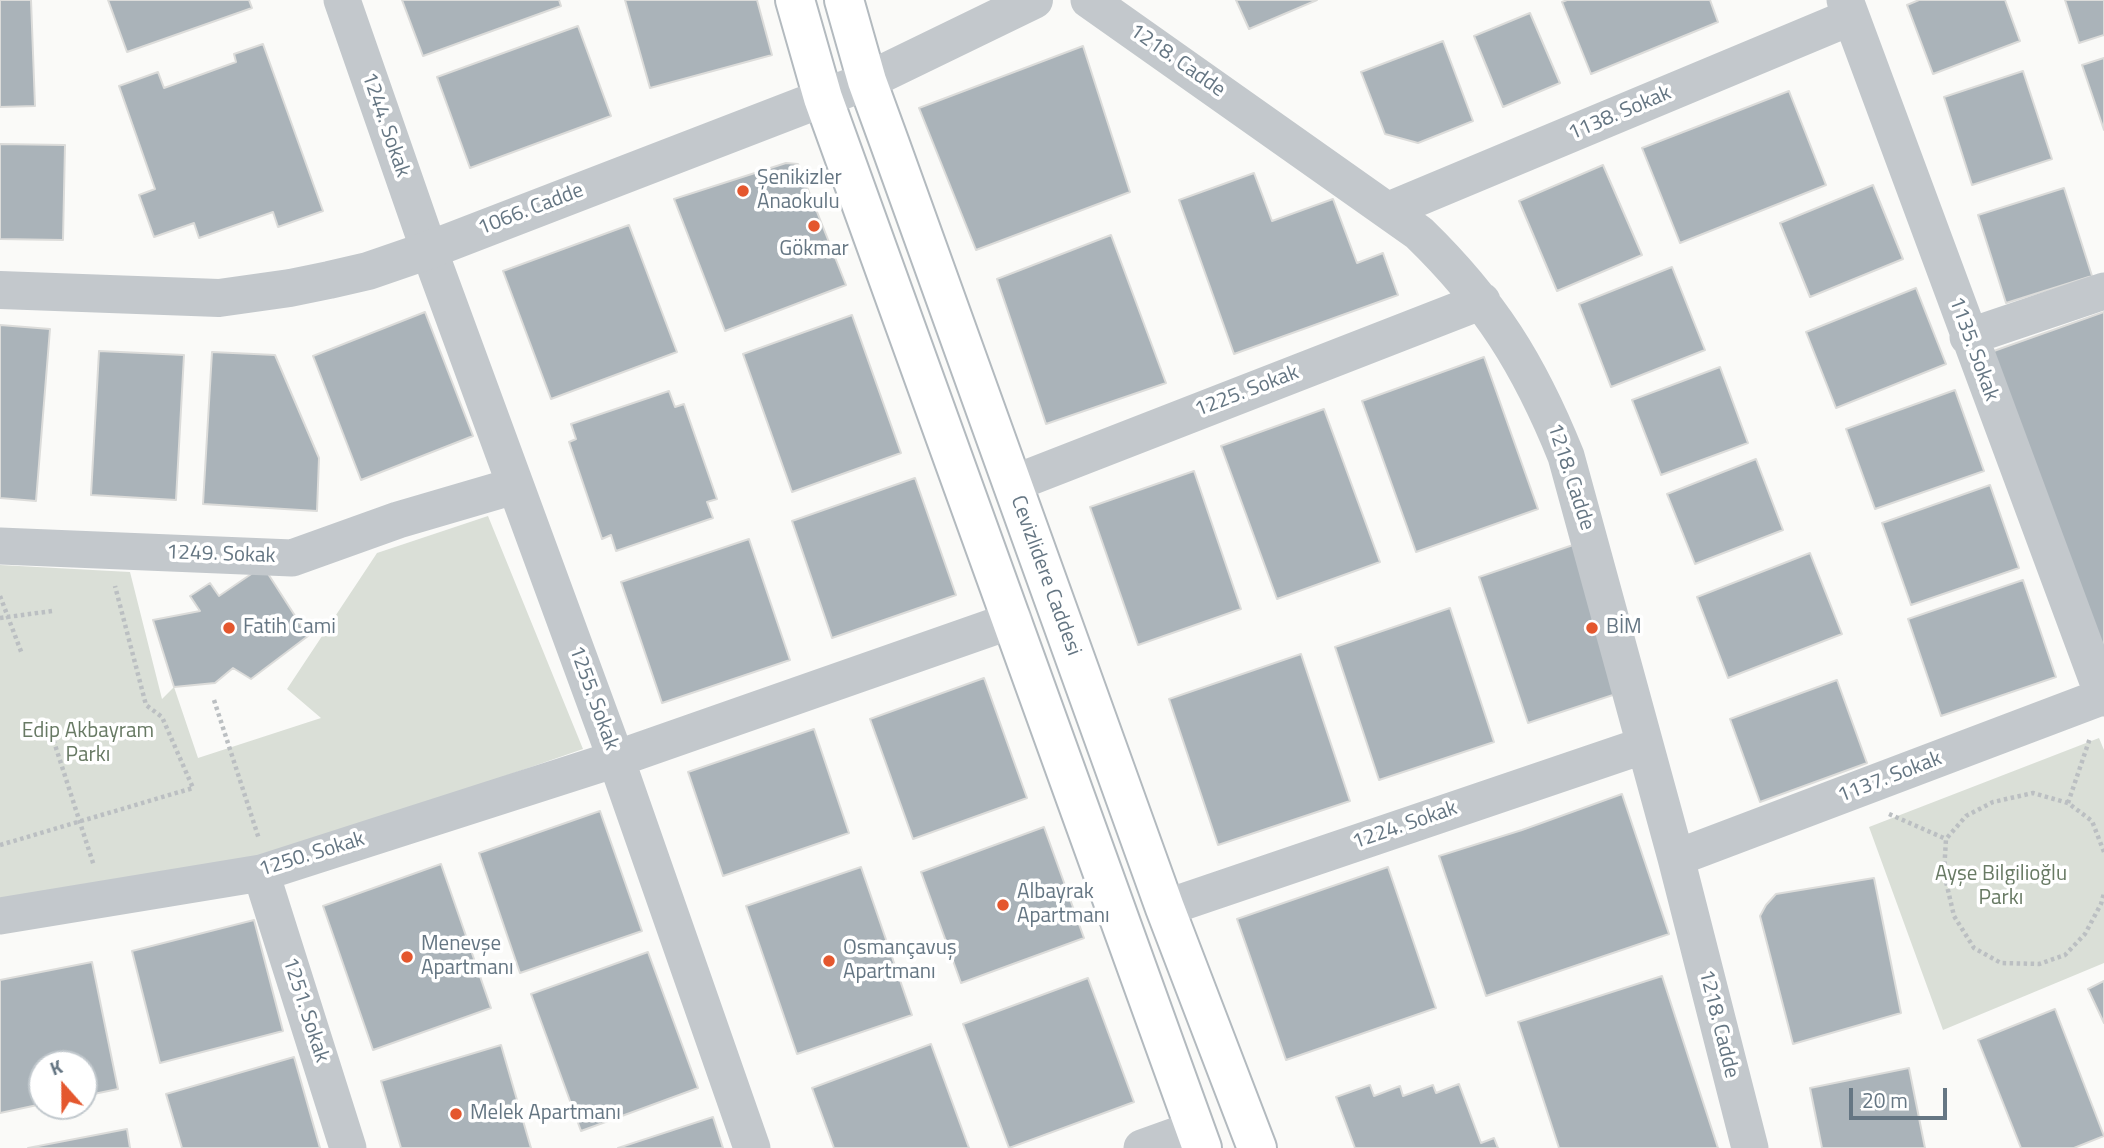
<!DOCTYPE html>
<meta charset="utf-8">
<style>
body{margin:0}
#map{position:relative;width:2104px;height:1148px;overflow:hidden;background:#fafaf8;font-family:"Titillium Web",sans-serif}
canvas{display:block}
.north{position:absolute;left:28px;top:1050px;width:70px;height:70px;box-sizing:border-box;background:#fff;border:2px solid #c1c8cd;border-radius:50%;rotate:339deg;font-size:19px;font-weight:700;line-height:28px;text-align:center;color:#657683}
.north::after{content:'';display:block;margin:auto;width:24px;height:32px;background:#e4572e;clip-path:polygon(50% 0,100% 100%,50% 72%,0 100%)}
.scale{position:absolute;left:1849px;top:1088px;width:98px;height:32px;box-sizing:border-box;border:4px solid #657683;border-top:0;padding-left:9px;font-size:21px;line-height:24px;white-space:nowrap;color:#657683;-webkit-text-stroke:5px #fff;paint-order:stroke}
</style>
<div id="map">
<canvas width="2104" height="1148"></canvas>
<div class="north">K</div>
<div class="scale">20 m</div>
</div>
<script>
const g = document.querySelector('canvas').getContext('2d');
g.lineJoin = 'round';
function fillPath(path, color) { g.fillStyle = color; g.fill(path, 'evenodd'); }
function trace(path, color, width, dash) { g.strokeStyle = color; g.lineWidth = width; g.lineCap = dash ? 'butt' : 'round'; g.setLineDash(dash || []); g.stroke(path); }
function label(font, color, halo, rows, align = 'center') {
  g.font = font + ' "Titillium Web",sans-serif'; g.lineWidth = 7; g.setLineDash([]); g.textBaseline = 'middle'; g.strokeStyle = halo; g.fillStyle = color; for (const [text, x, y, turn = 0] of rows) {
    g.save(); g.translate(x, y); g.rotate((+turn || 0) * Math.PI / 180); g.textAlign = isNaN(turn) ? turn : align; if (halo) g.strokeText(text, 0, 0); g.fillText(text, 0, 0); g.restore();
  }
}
fillPath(new Path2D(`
 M488,516L583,749L266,859L0,905V565L130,572L162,699L174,687L198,758L321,718L287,689L377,553Z
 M2099,738L2104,750V963L1943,1030L1869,827Z`), '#dadfd7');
const building = new Path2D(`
 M0,0H31L35,106L0,107Z
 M108,0H249L252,8L127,52Z
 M402,0H559L561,6L423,56Z
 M625,0H757L772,55L650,88Z
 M1236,0H1317L1249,29Z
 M1567,0H1710L1718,22L1591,74L1562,2Z
 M1919,0H2005L2020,41L1933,74L1907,5Z
 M2065,0H2104V35L2079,43Z
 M1530,13L1560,83L1503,107L1474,36Z
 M578,26L611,116L470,168L437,77Z
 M1443,41L1473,121L1418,143L1385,134L1361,72Z
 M263,44L323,211L278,227L273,212L199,238L194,223L154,237L139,195L155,189L119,86L158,72L164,88L236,62L234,54Z
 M1083,46L1130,192L976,250L919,108Z
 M2104,58V130L2082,65Z
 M2023,71L2052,159L1972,185L1944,97Z
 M1789,91L1826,185L1680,243L1642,148Z
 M0,144L65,145L63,240L0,239Z
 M786,163L798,164L846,285L725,331L674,199Z
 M1603,165L1642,255L1557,291L1519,201Z
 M1254,173L1272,221L1333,199L1357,263L1383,253L1398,295L1234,354L1179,200Z
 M1873,185L1903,259L1810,297L1780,223Z
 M2064,188L2092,276L2006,303L1978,215Z
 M629,225L677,352L551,399L503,271Z
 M1111,235L1166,383L1046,424L997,279Z
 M1672,267L1705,350L1611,387L1579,304Z
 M1916,288L1946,364L1836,408L1806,332Z
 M425,312L473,436L361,480L313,356Z
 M2104,312V663L1991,352Z
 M852,315L901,453L792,492L743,354Z
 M0,325L50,329L36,501L0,498Z
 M99,351L184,355L176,500L91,495Z
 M212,352L275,355L319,458L317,511L203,504Z
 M1484,357L1538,509L1416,552L1362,401Z
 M1720,367L1748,443L1661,475L1632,400Z
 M1955,390L1984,471L1875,509L1846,429Z
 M669,391L675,407L684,404L717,499L707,502L713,518L616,551L611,535L602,539L569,442L576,439L571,424Z
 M1324,409L1380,562L1277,599L1221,446Z
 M1756,459L1783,530L1695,564L1667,494Z
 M1194,471L1241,609L1138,645L1090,507Z
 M915,478L956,595L832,638L792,521Z
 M1990,485L2019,568L1911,605L1882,523Z
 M749,539L790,660L662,703L621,582Z
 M1573,545L1622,692L1528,723L1479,577Z
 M1810,553L1842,634L1728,678L1697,597Z
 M263,566L308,636L251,679L233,668L215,683L174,687L153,620L200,611L190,596L210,583L219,596Z
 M2023,580L2056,677L1941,716L1908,619Z
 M1450,608L1494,742L1379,780L1335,647Z
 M1301,654L1350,801L1218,845L1169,699Z
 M984,678L1027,798L913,839L870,719Z
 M1837,680L1867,763L1760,802L1730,719Z
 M814,729L849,833L723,876L688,772Z
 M1622,794L1669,934L1486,996L1439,856L1522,830Z
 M600,811L642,931L520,973L479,853Z
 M1044,827L1084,938L961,983L921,872Z
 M441,864L491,1008L373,1050L323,906Z
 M861,867L912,1015L797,1054L746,906Z
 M1388,867L1436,1008L1286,1060L1237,919Z
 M1874,878L1901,1013L1793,1044L1760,916L1766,905L1776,894Z
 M254,920L283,1031L160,1063L132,951Z
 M648,952L698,1088L581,1131L531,994Z
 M92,962L118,1089L84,1096V1064H42V1104L0,1113V980Z
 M1662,976L1718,1148H1559L1518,1022Z
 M1088,978L1134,1102L1009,1148L963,1024Z
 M2104,981V1023L2088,989Z
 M2055,1009L2104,1136L2074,1148H2021L1978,1040Z
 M931,1044L969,1148H834L812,1088Z
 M501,1045L531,1148H401L381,1081Z
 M294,1057L320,1148H182L166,1094Z
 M1909,1068L1925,1148H1822L1810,1088Z
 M1459,1084L1481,1143L1494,1138L1498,1148H1355L1336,1097L1370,1085L1374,1096L1400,1086L1403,1096L1433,1085L1436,1093Z
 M713,1117L723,1148H618Z
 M127,1129L130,1148H28Z`);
fillPath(building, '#aab3b9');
trace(building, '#dcdcda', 2);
const secondary = new Path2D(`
 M795,0L823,98L1202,1148
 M844,0L867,81L890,144L1165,908L1257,1148`);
trace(secondary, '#b3babf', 42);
trace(new Path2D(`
 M0,596L22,654
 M0,618L52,611
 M214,700L259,839
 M47,720L94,866
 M2068,803L2090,738
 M1889,814L1946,839
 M0,845L193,788L162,717L146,705L115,586
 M2104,852L2092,821L2068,803L2033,793L1993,802L1966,816L1946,839L1944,873L1954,916L1974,948L2001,963L2039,964L2065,955L2085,934L2101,904L2104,893`), '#bbbfc2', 4.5, [3.5, 3.5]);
trace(new Path2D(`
 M342,0L429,250L616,759L752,1148
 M1089,0L1419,233C1490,302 1529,364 1566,456L1676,858L1750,1148
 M1845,0L2104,698
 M1389,210L1851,17
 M1968,337L2104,291
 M1012,484L1482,301
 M0,546L292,558L398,520L514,486
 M1676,858L2104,696
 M261,873L348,1148
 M1165,908L1645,745
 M0,916L261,873L616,759L1013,620
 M1142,1148L1195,1129`), '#c3c8cc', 37);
trace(new Path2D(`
 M0,290L219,298L290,288L329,280L368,271L429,250L867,81L1034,0`), '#c3c8cc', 38);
trace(secondary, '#fff', 38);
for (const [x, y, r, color] of [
 [743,191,7,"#e4572e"],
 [814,226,7,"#e4572e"],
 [229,628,7,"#e4572e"],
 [1592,628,7,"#e4572e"],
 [1003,905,7,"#e4572e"],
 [407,957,7,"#e4572e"],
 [829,961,7,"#e4572e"],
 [456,1114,7,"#e4572e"]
]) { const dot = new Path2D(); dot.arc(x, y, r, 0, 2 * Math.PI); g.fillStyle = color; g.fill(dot); trace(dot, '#fff', 2.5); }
label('21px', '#657683', '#fff', [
 ["1218. Cadde",1177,61,35],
 ["1138. Sokak",1620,114,-23],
 ["1244. Sokak",385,125,71],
 ["1066. Cadde",531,210,-21],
 ["1135. Sokak",1973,349,70],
 ["1225. Sokak",1247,392,-21],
 ["1218. Cadde",1570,477,72],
 ["1249. Sokak",221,555,2],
 ["Cevizlidere Caddesi",1045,576,70],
 ["1255. Sokak",593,698,70],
 ["1137. Sokak",1890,778,-21],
 ["1224. Sokak",1405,826,-19],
 ["1250. Sokak",312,855,-17],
 ["1251. Sokak",305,1010,72],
 ["1218. Cadde",1718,1024,76]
]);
label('21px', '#657683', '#fff', [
 ["Şenikizler",757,179],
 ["Anaokulu",757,203],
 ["Gökmar",814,250,"center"],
 ["Fatih Cami",243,628],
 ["BİM",1606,628],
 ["Albayrak",1017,893],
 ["Apartmanı",1017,917],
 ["Menevşe",421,945],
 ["Apartmanı",421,969],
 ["Osmançavuş",843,949],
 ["Apartmanı",843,973],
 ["Melek Apartmanı",470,1114]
], 'left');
label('21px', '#687a64', '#fff', [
 ["Edip Akbayram",88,732],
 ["Parkı",88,756],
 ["Ayşe Bilgilioğlu",2001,875],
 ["Parkı",2001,899]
]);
</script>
